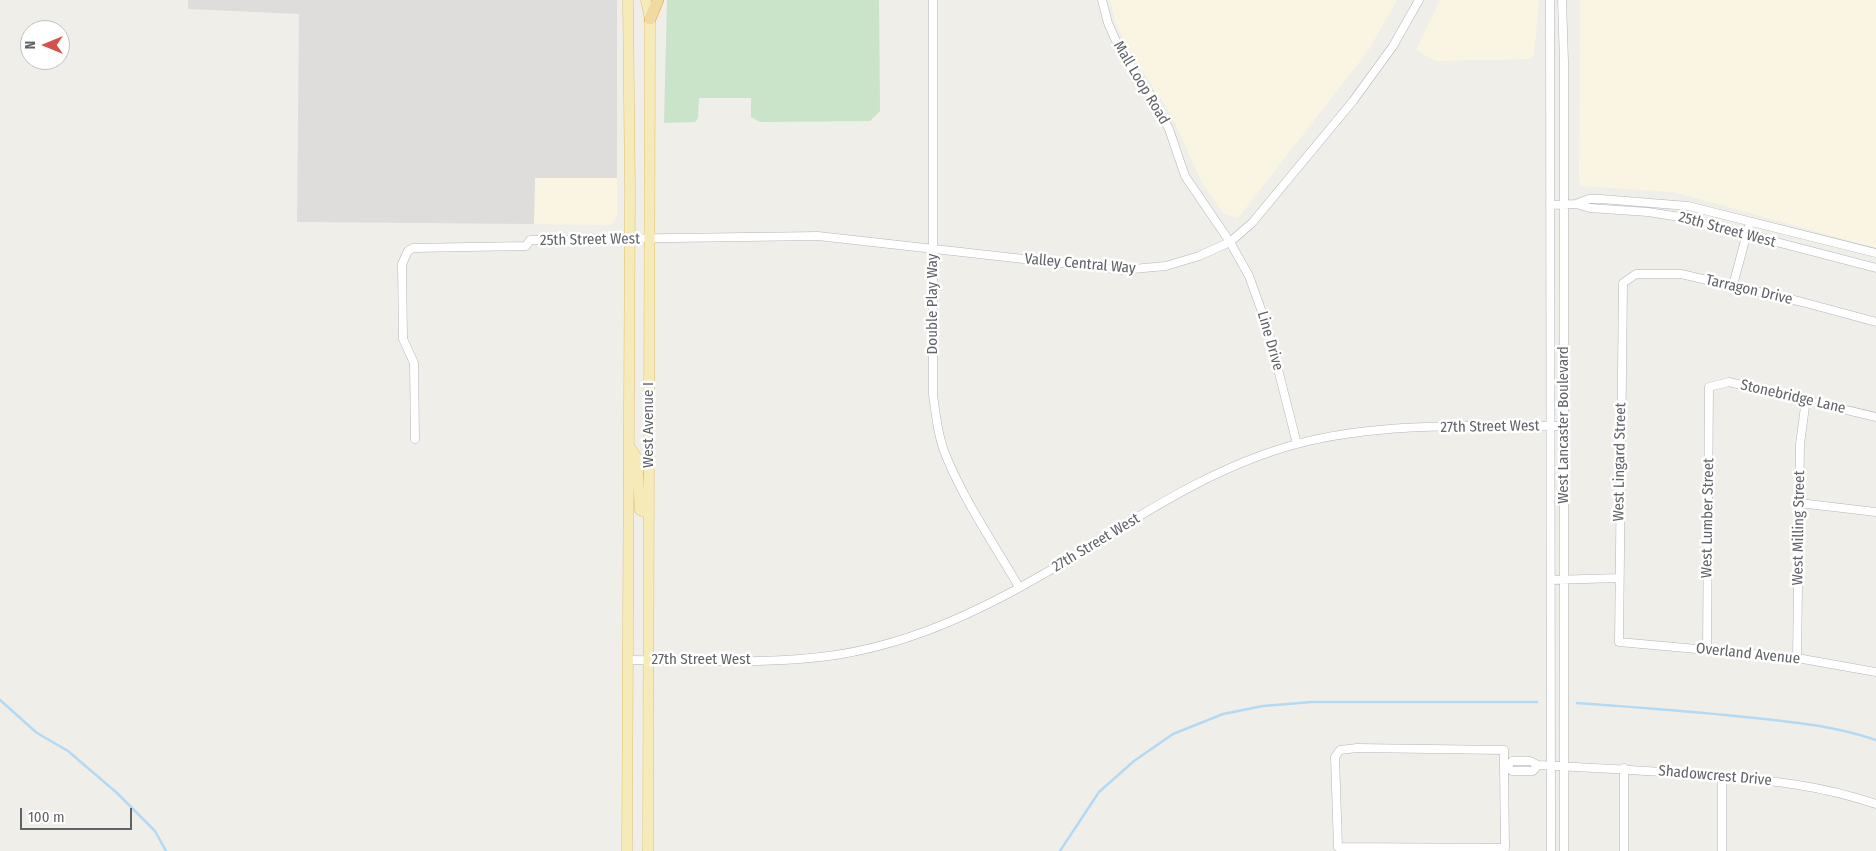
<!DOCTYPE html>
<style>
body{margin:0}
#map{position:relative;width:1876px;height:851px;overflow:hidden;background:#f0eee9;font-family:"Fira Sans Condensed",sans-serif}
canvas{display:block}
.north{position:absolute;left:20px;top:20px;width:50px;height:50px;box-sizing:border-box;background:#fff;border:1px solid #bfc1c2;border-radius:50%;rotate:270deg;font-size:14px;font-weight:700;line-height:20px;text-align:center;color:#606367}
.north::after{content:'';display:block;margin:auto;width:18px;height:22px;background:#d5524a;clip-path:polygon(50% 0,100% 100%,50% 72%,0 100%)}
.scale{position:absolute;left:20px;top:808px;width:112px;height:22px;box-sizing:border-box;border:2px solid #606367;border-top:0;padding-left:6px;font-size:15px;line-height:18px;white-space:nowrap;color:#606367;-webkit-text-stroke:4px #fff;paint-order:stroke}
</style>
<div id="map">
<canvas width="1876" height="851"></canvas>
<div class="north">N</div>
<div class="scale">100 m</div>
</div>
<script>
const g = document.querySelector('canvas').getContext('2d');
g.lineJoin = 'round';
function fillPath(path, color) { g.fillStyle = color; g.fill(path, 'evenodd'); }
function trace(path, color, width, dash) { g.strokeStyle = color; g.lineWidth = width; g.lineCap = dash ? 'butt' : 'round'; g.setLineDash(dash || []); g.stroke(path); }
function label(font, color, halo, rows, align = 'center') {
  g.font = font + ' "Fira Sans Condensed",sans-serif'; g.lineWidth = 5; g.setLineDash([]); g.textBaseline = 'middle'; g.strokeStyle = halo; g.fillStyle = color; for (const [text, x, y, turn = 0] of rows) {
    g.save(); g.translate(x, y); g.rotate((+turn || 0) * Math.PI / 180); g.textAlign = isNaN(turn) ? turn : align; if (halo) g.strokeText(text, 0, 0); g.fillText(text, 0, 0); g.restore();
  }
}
fillPath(new Path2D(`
 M1110,0H1397L1368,51L1238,218L1224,214L1202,183L1171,114L1137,63L1116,24Z
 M1440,0H1539L1534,54L1530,59L1435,61L1416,50Z
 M1580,0H1876V248L1674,192L1582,186L1579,181Z
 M535,177L617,178V216L611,225L534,224Z`), '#faf5e3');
fillPath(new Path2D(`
 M188,0H617V178H535L534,224L297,222L299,14L188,9Z`), '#dfdddb');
fillPath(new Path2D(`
 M667,0H879L880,111L870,121L760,122L751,117V98H699L698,118L695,122L664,123Z`), '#c9e4c9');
trace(new Path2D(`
 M0,700L37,733L68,751L117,793L155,831L166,851
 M1577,703C1633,707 1689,711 1745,717C1791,722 1831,725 1876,740
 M1060,851L1099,792L1134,761L1173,734L1223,714L1263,706L1312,702H1537`), '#b3daf5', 2.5);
const minor = new Path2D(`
 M933,0V395C936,415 938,437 946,456C965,502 994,544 1019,587
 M1102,0L1108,23L1120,50L1151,96L1169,129L1185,176L1230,242L1249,276L1267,326L1297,444
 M1550,0L1551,851
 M1562,0L1564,61V851
 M1576,204L1589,199H1601L1688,206L1876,253
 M1550,205L1576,204L1590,208L1648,212L1680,217L1876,268
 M1733,285L1750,222
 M1876,322L1802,302L1681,274H1636L1623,283L1619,642L1797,658L1876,672
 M415,439L414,363L403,339L402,264L408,251L413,248L526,246L530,240L818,236L1122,270L1166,266L1199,256L1230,242L1252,223L1353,101L1393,46L1419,0
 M1799,503L1876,512
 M1551,580L1619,578
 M1707,649L1709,387L1729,382L1876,417
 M1797,658L1800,444L1806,399
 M628,660C697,660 768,665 836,655C887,647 940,628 986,605C1091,554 1183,474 1297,444C1379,422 1479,426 1564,426
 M1538,765L1533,771H1512L1507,767L1512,761H1530L1538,765C1598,768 1657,771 1716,776C1775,781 1819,785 1876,804
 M1504,767L1505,848L1338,847L1335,757L1340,750L1357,748L1504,750V767H1507
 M1624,851V768
 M1722,851V776`);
const major = new Path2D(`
 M646,0L650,19L648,851
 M629,446L637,458L640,510L649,514
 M627,851L630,190L628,0`);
const highway = new Path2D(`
 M650,19L658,0`);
trace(minor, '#b3b5b9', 9);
trace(major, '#e1c070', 11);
trace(highway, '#dc9d1d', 12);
trace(minor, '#fff', 8);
trace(major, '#f6ebb8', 10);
trace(highway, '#f1da9f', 11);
label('15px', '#606367', '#fff', [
 ["Mall Loop Road",1141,83,59],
 ["25th Street West",1727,230,15],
 ["25th Street West",590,240,-1],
 ["Valley Central Way",1080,264,5],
 ["Tarragon Drive",1749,290,13],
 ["Double Play Way",933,304,-90],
 ["Line Drive",1270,341,74],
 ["Stonebridge Lane",1793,397,13],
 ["West Avenue I",649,425,-90],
 ["West Lancaster Boulevard",1564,425,-90],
 ["27th Street West",1490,427,-1],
 ["West Lingard Street",1620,462,-89],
 ["West Lumber Street",1708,518,-89],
 ["West Milling Street",1799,528,-89],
 ["27th Street West",1096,543,-31],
 ["Overland Avenue",1748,654,6],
 ["27th Street West",701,660],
 ["Shadowcrest Drive",1715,776,5]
]);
</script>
